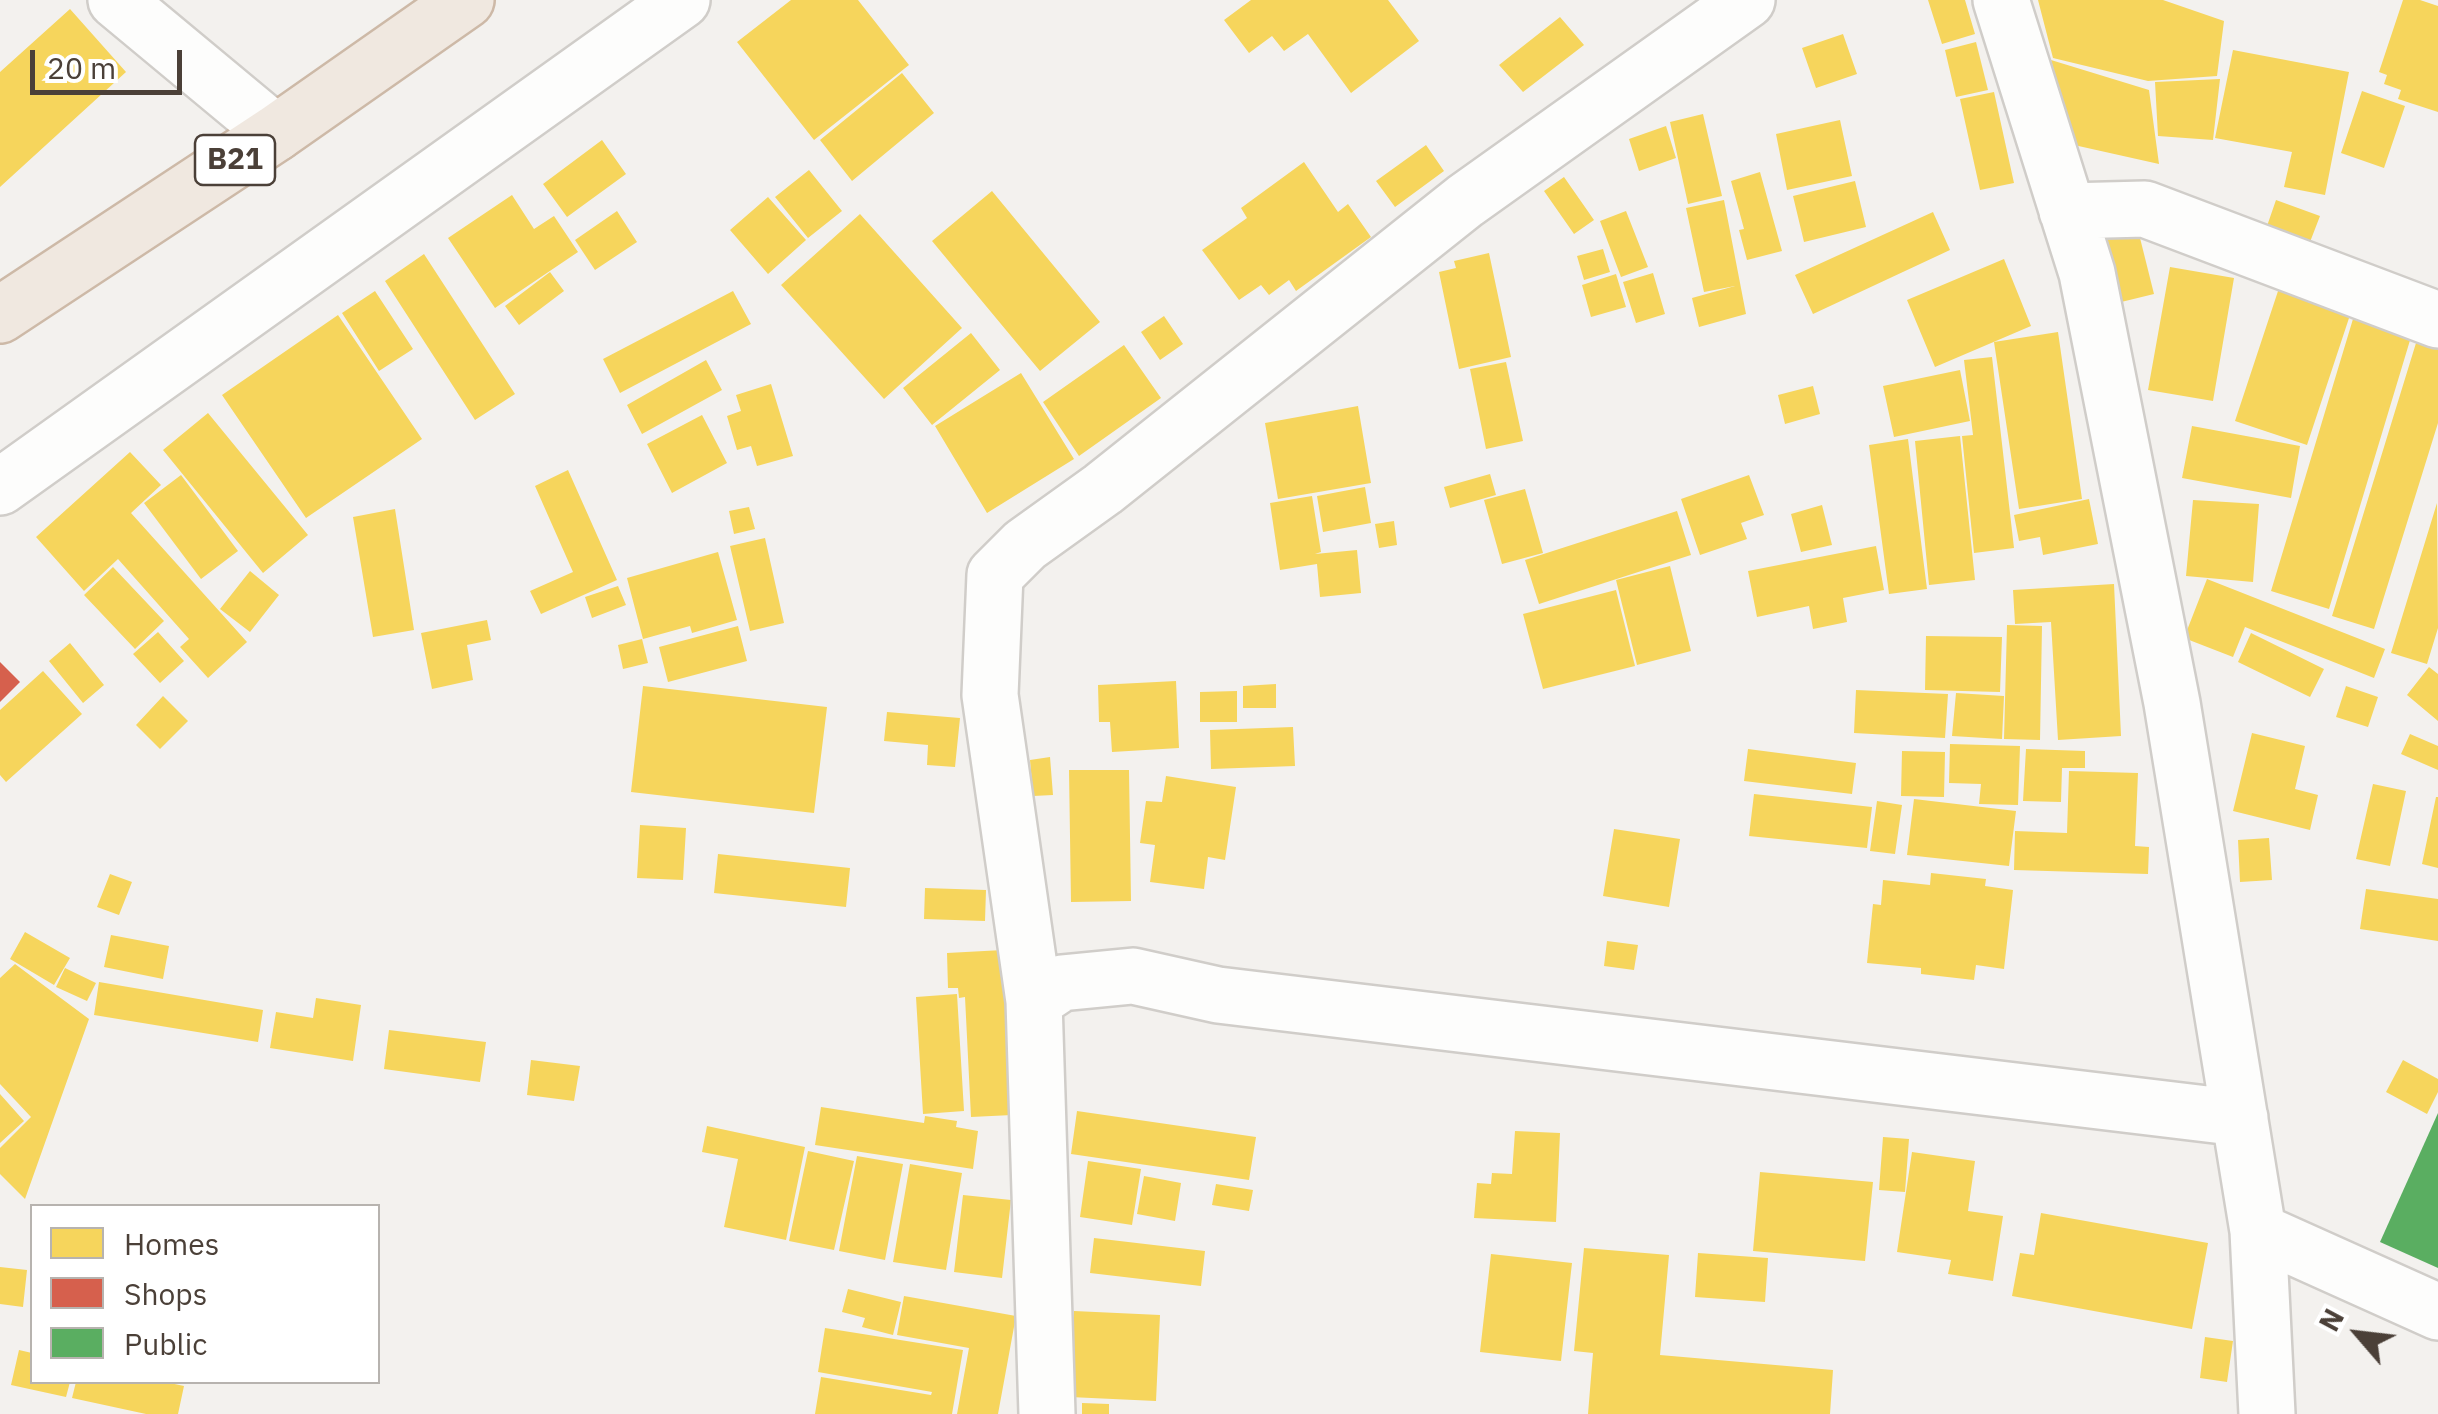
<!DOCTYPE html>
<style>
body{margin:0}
#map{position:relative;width:2438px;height:1414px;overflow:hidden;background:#f3f1ee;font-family:"IBM Plex Sans",sans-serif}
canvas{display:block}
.legend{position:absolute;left:30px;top:1204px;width:350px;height:180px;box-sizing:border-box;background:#fff;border:2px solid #b7b3af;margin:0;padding:12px 18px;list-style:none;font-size:30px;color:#4b4038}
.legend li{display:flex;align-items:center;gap:20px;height:50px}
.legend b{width:50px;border:2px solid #b7b3af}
.north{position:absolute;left:2308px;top:1284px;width:100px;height:100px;-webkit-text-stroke:8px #fff;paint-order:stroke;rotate:298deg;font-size:28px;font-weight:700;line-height:40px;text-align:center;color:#4b4038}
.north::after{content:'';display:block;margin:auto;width:35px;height:45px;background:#4b4038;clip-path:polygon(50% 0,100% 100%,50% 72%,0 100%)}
.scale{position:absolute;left:30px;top:50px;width:152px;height:45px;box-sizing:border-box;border:5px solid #4b4038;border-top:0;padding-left:12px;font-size:30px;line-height:35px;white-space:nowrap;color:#4b4038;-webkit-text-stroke:8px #fff;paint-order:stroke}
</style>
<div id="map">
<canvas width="2438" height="1414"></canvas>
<ul class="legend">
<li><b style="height:28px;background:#f6d55c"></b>Homes</li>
<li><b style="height:28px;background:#d6604d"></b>Shops</li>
<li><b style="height:28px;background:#5aae61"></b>Public</li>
</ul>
<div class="north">N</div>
<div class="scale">20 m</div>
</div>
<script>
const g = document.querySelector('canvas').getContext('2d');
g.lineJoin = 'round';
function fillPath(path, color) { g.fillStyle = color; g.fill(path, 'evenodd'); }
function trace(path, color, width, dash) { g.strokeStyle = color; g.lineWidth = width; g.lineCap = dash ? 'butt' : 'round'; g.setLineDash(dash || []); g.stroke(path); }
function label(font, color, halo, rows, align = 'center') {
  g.font = font + ' "IBM Plex Sans",sans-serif'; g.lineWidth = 10; g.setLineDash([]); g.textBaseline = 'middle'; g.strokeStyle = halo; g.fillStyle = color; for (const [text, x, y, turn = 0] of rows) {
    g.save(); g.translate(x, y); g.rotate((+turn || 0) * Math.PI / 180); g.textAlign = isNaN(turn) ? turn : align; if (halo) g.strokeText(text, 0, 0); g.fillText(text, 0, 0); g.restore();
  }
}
fillPath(new Path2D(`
 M791,0H858L909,65L814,140L737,42Z
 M1251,0H1388L1419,41L1351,93L1308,34L1284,51L1272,36L1249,53L1224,20Z
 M1928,0H1965L1975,34L1942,44Z
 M2038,0H2163L2224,21L2217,76L2148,81L2053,58Z
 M2403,0H2420L2438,6V112L2398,99L2401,90L2384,84L2387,75L2379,72Z
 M70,9L126,72L0,187V72Z
 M1560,17L1584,45L1523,92L1499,65Z
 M1843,34L1857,74L1816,88L1802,48Z
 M1976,42L1988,90L1956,97L1945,50Z
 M2233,50L2349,72L2325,195L2284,187L2292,152L2215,138Z
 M2051,60L2149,90L2159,164L2074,145Z
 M902,73L934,113L852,181L820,140Z
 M2220,79L2213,140L2158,136L2155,82Z
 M2362,91L2405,106L2384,168L2341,153Z
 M1994,92L2014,183L1980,190L1960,99Z
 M1703,114L1722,196L1688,204L1670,122Z
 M1840,120L1852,176L1787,190L1776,134Z
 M1666,126L1676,158L1639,171L1629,139Z
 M602,140L626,174L567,217L543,184Z
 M1426,145L1444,171L1395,207L1376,181Z
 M1304,162L1338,212L1348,204L1371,237L1296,291L1289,280L1269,295L1261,285L1239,300L1202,250L1247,218L1241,208Z
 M809,170L842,211L808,238L775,197Z
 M1760,172L1782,251L1747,260L1739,230L1744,229L1731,181Z
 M1564,177L1594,220L1574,234L1544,191Z
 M1855,181L1866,227L1804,242L1793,196Z
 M992,191L1100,322L1040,371L932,241Z
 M512,195L534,229L554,216L578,252L495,308L448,238Z
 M768,197L806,240L768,274L730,230Z
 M1724,200L1746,314L1699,327L1692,298L1735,286L1704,292L1686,208Z
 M2276,200L2320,216L2310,242L2267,226Z
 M617,211L637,242L595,270L575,240Z
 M1626,211L1648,267L1621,277L1600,221Z
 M1933,212L1950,250L1813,314L1795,275Z
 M860,214L962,328L884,399L781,285Z
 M2137,226L2154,294L2113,304L2101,255L2110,253L2105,234Z
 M1603,249L1610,272L1584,280L1577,256Z
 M1489,253L1511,357L1459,369L1439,272L1456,268L1454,261Z
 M424,254L515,394L475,420L385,281Z
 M2004,259L2031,326L1935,367L1907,300Z
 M2170,267L2234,278L2213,401L2148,390Z
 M550,272L564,291L519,325L505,306Z
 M1653,273L1665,314L1636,323L1623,282Z
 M1616,274L1626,307L1591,317L1582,285Z
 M2280,285L2352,309L2307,445L2235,421Z
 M375,291L413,349L379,371L342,313Z
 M733,291L751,324L620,393L603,359Z
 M2356,309L2414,327L2329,609L2271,591Z
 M338,315L422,439L306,518L222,395Z
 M1164,316L1183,344L1160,360L1141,332Z
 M2420,330L2438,335V423L2374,629L2332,616Z
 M2058,332L2082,499L2019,509L1994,342Z
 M971,333L1000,370L932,425L903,388Z
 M1124,345L1161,398L1079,456L1043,402Z
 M1992,357L2014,548L1974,553L1962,436L1973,435L1964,360Z
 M706,360L722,390L642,434L627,405Z
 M1506,362L1523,441L1486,449L1470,369Z
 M1960,370L1970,421L1894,437L1883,386Z
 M1021,373L1074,459L987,513L935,426Z
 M771,384L793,456L757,466L751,446L737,450L727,416L741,411L736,395Z
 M1813,386L1820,414L1785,424L1778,395Z
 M1358,406L1371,483L1278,499L1265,423Z
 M208,413L308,535L263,573L163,450Z
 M702,415L727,463L672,493L647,444Z
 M2192,426L2300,446L2291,498L2182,478Z
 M1960,436L1975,580L1929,585L1915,441Z
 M1908,439L1927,589L1889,594L1869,445Z
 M130,452L161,485L131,513L247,642L208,678L180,647L189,639L118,559L84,591L36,537Z
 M568,470L617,580L541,614L530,591L573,572L535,486Z
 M1490,474L1496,495L1450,508L1444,487Z
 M181,475L238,551L201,579L144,503Z
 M1749,475L1764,515L1741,523L1747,539L1700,555L1681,499Z
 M1365,487L1371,523L1323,532L1317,496Z
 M1525,489L1543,553L1502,564L1484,500Z
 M1312,496L1321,552L1315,554L1357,550L1361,593L1320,597L1317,564L1280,570L1270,503Z
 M2089,499L2098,544L2043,555L2040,537L2019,541L2014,515Z
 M2193,500L2259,504L2253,582L2186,576Z
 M2437,503L2438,628L2427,664L2391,653Z
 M1822,505L1832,545L1801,552L1791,514Z
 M749,507L755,529L734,534L729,511Z
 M395,509L414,630L373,637L353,517Z
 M1677,511L1691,555L1539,604L1525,560Z
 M1394,521L1397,545L1379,548L1375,524Z
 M765,538L784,623L750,631L730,546Z
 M1876,546L1884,590L1843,598L1847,622L1813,629L1809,606L1757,617L1748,571Z
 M718,552L737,620L692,633L690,626L643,639L627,578Z
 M1670,566L1691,651L1637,665L1616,580Z
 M113,567L164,621L135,649L84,595Z
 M250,571L279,595L250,632L220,609Z
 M2207,579L2385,649L2374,678L2245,627L2233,657L2184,638Z
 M2114,584L2121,736L2058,740L2051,622L2015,624L2013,590Z
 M618,586L626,605L592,618L585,597Z
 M1616,590L1635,666L1543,689L1523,614Z
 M487,620L491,640L467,645L473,680L432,689L421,633Z
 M2007,625L2042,626L2040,740L2004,739Z
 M738,626L747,661L668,682L659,647Z
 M158,632L184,661L160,683L133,654Z
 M2251,633L2324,669L2310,697L2238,662Z
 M1926,636L2002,637L2000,692L1925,690Z
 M642,639L648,663L623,669L618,645Z
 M70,643L104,685L83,703L49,661Z
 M2429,667L2438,674V721L2407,695Z
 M43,671L82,714L6,782L0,775V710Z
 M1176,681L1179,748L1112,752L1110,722H1099L1098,685Z
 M1276,684V708H1243V686Z
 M643,686L827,707L814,813L631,792Z
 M2346,686L2378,697L2368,727L2336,717Z
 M1856,690L1948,694L1945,738L1854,733Z
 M1237,691V722H1200V692Z
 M1956,693L2004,696L2002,739L1952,736Z
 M163,696L188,721L160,749L136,725Z
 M887,712L960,718L955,767L927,765L928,745L884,741Z
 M1293,727L1295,766L1211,769L1210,730Z
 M2252,733L2305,746L2295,789L2318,795L2310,830L2233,811Z
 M2410,734L2438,746V770L2401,754Z
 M1950,744L2020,746L2018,805L1979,804L1981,784L1949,783Z
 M1748,749L1856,763L1852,794L1744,781Z
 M2026,749L2085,751V768H2062L2061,802L2023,801Z
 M1902,751L1945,752L1944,797L1901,796Z
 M1050,757L1053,795L1033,796L1030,760Z
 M1069,770H1129L1131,901L1071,902Z
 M2069,771L2138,773L2135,846L2149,847L2148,874L2014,870L2015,831L2067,833Z
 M1166,776L1236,787L1225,860L1208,857L1204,889L1150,882L1155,845L1140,843L1146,801L1162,802Z
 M2373,784L2406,791L2390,866L2356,859Z
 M1754,794L1872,807L1867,848L1749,836Z
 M2436,797H2438V868L2422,864Z
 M1914,799L2016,811L2009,866L1907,855Z
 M1877,801L1902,805L1895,854L1870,851Z
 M640,825L686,828L683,880L637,878Z
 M1614,829L1680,839L1669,907L1603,896Z
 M2269,838L2272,880L2240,882L2238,840Z
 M718,854L850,868L846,907L714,893Z
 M1931,873L1986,879L1985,886L2013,890L2004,969L1976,965L1974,980L1921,974V968L1867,963L1873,904L1881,905L1883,880L1930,885Z
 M110,874L132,882L119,915L97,907Z
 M925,888L986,890L985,921L924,919Z
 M2366,889L2438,899V941L2360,929Z
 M25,932L70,958L54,985L10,959Z
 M111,935L169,946L163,979L104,967Z
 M1607,941L1638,945L1634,970L1604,966Z
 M1003,950L1012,1115L971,1117L965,997L959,998L958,988H948L947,953Z
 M15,964L89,1019L25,1199L0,1174V1148L31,1117L0,1084V978Z
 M65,968L96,983L87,1001L56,987Z
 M99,982L263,1010L258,1042L94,1015Z
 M957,994L964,1111L923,1114L916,997Z
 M316,998L361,1005L353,1061L270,1048L276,1012L313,1018Z
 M389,1030L486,1042L480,1082L384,1069Z
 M531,1060L580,1066L574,1101L527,1095Z
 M2403,1060L2438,1079V1092L2427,1114L2386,1092Z
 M0,1094L24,1121L0,1143Z
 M821,1107L924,1123L925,1116L957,1121L956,1127L978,1131L973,1169L815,1145Z
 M1077,1111L1256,1137L1249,1180L1071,1154Z
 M707,1126L805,1147L786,1240L724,1227L738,1159L702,1152Z
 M1515,1131L1560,1133L1556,1222L1474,1218L1477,1183L1491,1184L1492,1173L1512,1174Z
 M1883,1137L1909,1139L1905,1192L1879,1190Z
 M808,1151L854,1161L834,1250L789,1241Z
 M1912,1152L1975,1161L1968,1211L2003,1216L1993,1281L1948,1274L1951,1260L1897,1252Z
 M857,1156L903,1164L885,1260L839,1251Z
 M1088,1161L1141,1169L1132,1225L1080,1217Z
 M910,1164L962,1173L946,1270L893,1262Z
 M1760,1172L1873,1182L1865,1261L1753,1251Z
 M1144,1176L1181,1183L1175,1221L1137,1214Z
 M1216,1184L1253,1190L1249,1211L1212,1205Z
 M963,1195L1011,1200L1002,1278L954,1272Z
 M2041,1213L2208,1243L2192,1329L2012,1296L2020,1253L2034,1255Z
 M1094,1238L1205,1251L1201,1286L1090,1273Z
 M1584,1248L1669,1255L1660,1355L1833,1370L1830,1414H1588L1593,1353L1574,1351Z
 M1698,1253L1768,1258L1765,1302L1695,1297Z
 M1491,1254L1572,1263L1561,1361L1480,1352Z
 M0,1267L27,1270L23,1307L0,1304Z
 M848,1289L901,1302L893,1335L862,1327L865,1318L842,1312Z
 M904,1296L1016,1316L998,1414H957L969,1348L897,1335Z
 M1074,1311L1160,1315L1156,1401L1070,1397Z
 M825,1328L963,1350L952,1414H815L821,1377L931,1395L932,1392L818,1372Z
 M2205,1337L2233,1341L2227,1382L2200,1378Z
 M19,1350L32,1353V1382H70L66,1397L11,1385Z
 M76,1382H165L184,1386L178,1414H146L72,1398Z
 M1082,1403L1109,1404V1414H1082Z`), '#f6d55c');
fillPath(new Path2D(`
 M0,662L20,682L0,702Z`), '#d6604d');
fillPath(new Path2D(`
 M2438,1113V1268L2380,1242Z`), '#5aae61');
const minor = new Path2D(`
 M2001,0L2087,273L2172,703L2258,1231L2267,1414
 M2067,211L2145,209L2438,320
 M0,487L682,0
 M1034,1001L1061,983L1133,976L1218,995L2240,1118
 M2258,1231L2438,1312
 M1047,1414L1034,1001L990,695L995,575L1025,545L1103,489L1465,201L1747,0`);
const tertiary = new Path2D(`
 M116,0L276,133`);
const trunk = new Path2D(`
 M0,315L276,133L466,0`);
trace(minor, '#d0cdc9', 60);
trace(tertiary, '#d0cdc9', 60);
trace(trunk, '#cdb9a7', 60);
trace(minor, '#fdfdfc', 55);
trace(tertiary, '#fdfdfc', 55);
trace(trunk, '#f0e8e0', 55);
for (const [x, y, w] of [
 [235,160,80]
]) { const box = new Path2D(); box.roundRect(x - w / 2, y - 25, w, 50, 8); g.fillStyle = '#fff'; g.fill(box); trace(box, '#4b4038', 2.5); }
label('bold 30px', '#4b4038', null, [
 ["B21",235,160]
]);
</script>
